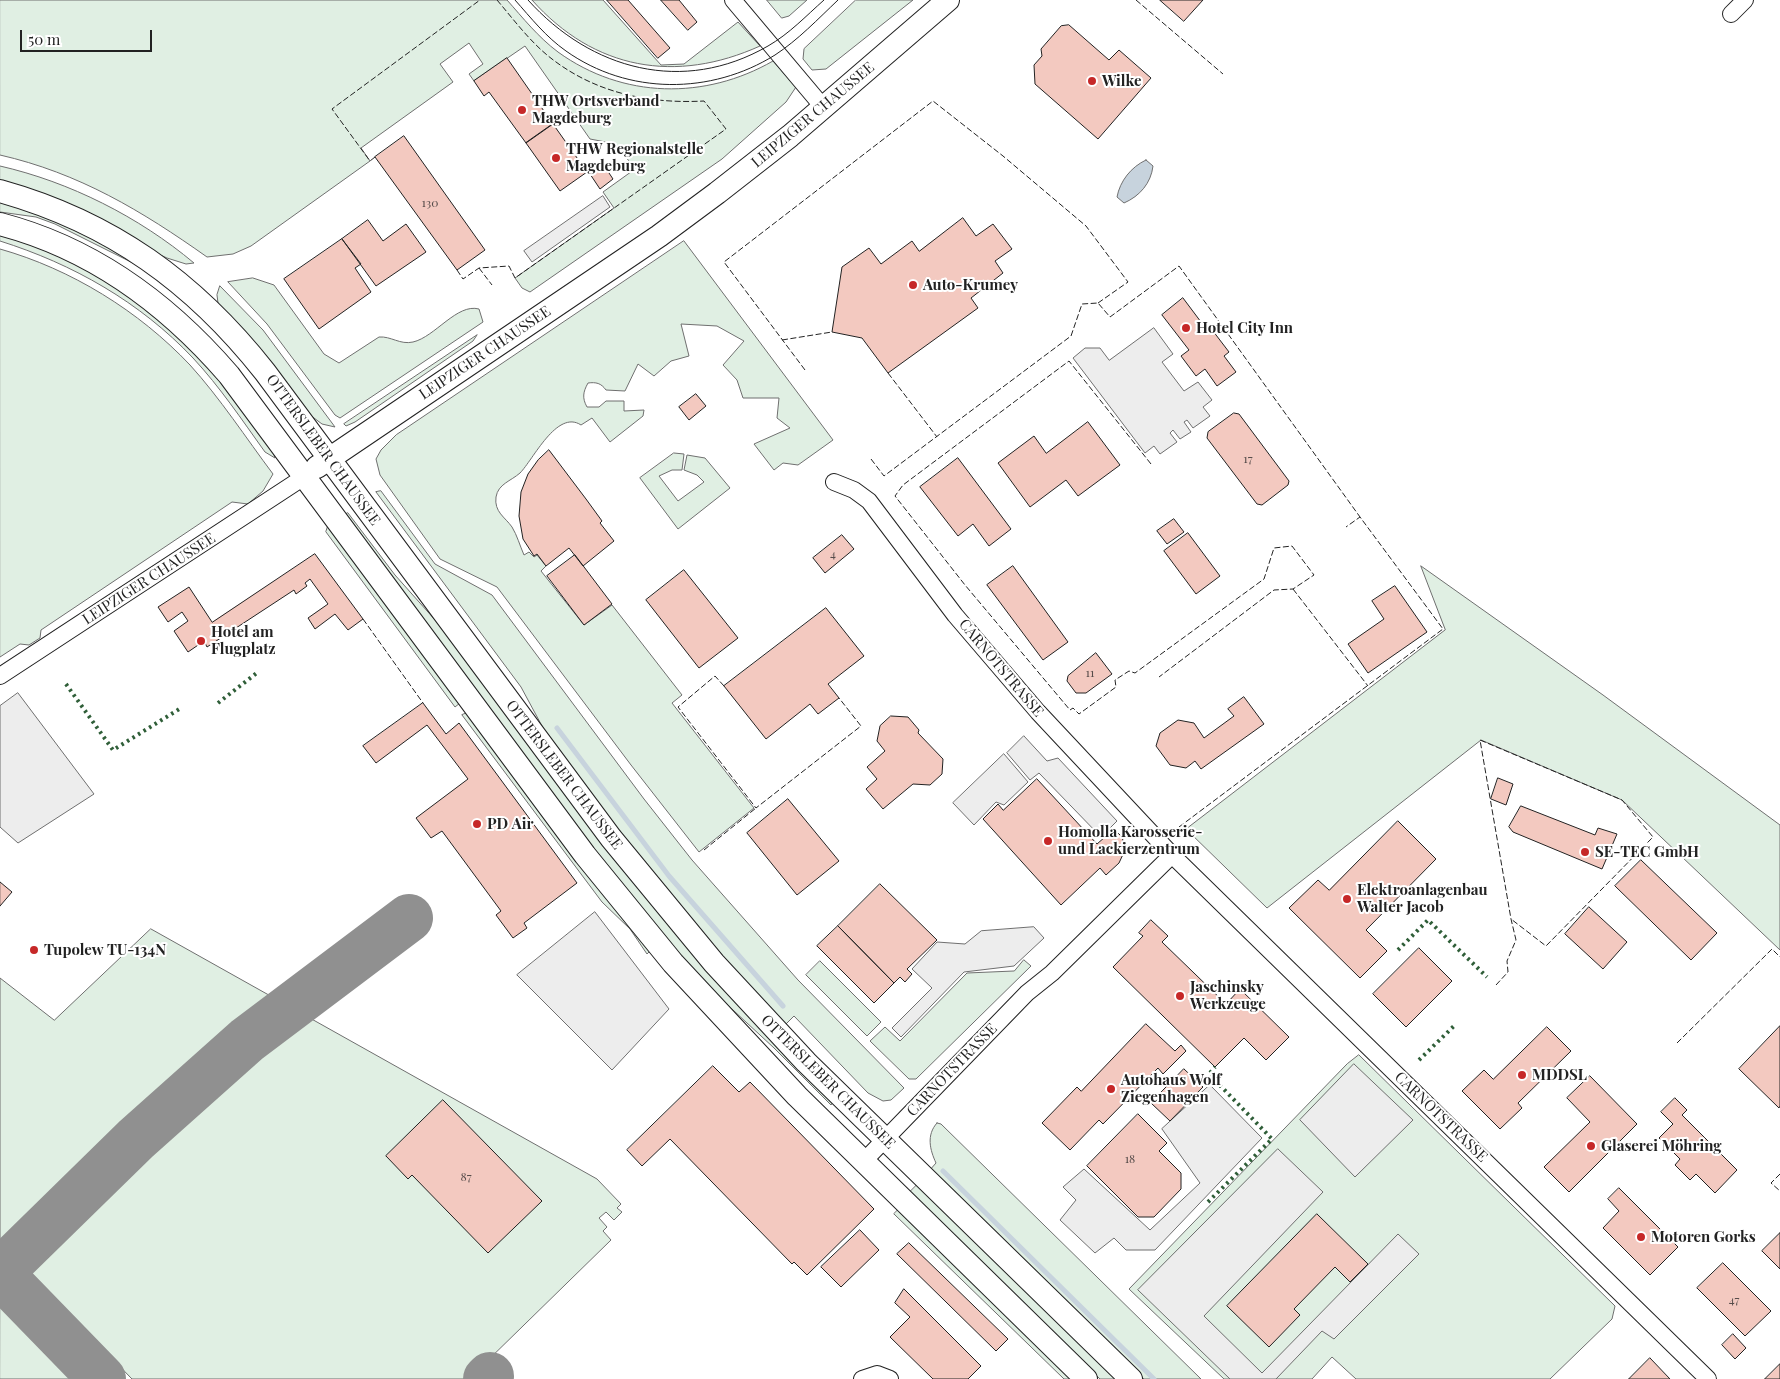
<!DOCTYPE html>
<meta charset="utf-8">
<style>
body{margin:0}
#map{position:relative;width:1780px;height:1379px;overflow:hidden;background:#fff;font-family:"Playfair Display",serif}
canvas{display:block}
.scale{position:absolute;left:20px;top:30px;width:132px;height:22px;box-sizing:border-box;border:2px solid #222;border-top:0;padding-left:6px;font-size:15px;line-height:18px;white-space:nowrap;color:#222;-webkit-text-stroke:4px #fff;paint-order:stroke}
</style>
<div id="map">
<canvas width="1780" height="1379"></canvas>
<div class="scale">50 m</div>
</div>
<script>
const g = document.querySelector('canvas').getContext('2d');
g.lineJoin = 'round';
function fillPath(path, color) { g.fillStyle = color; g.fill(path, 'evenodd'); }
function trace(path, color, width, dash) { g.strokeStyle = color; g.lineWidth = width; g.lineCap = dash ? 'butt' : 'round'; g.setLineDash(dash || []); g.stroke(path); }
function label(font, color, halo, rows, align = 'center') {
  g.font = font + ' "Playfair Display",serif'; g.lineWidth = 4; g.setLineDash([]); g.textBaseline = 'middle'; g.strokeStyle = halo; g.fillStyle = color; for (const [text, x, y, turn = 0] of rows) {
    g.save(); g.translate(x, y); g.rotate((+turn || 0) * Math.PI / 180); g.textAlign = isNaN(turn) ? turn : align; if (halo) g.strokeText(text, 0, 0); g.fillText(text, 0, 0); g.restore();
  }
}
const green = new Path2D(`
 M0,0H507C523,18 538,37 558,52C623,99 705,100 773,61L796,87L786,102L722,159L530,292L522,288L515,278L614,208L603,192L635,169L616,144L590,139L525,46L474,81L469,74L483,64L469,43L440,64L453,82L361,148L370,161L251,246L233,254L207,257C142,211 79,173 0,155Z
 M532,0H603L661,65L684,64L738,22L760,46C676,84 594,70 532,0Z
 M767,0H807L789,16L782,18Z
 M856,0H913L826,69L812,70L803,59L804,49Z
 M0,166C70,182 139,217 194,263L186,264L167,258L0,182Z
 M0,200L75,227L139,266L55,224L36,217L0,212Z
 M0,232L60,254L138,300L204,359L273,451L275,458L265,452C242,420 220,387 193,358C140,302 73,264 0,241Z
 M684,241L833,440L798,465L783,463L774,470L754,444L790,428L777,418L779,398H743L737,380L723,365L744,341L717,326L681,324L689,356L671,361L654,376L638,364L625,391L606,390C601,383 596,382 588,383C583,392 582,398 587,407H599L606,401H624V411L644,410L643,416L610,442L592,418L581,425C557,409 533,460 520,473C511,481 498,484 496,497C494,512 505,517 512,527C517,535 520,546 524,555L529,552L534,557L537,555L546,566L541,571L584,625L612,605L682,695L672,703L754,808L699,852L631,765L497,587L440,559L380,475L376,459L381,450L396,435Z
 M0,249C71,269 139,311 190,365C220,398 246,438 273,474L263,491L248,504L232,502L41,630L40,638L29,645L20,644L0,657Z
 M253,278L274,285L324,354L339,363L379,337C391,336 400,345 413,342C435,337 457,303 479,309L483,322L340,418L335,415L267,324L228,282Z
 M220,286L263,330L335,427L322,424L310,415L218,303L217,295Z
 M477,335L473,341L355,422L346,426L344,424Z
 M674,453L684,454L682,470H672L659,476L678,501L704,482L697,475L684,470L687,455L705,458L730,488L678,529L640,478Z
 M381,491L435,564L492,595L644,799L692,860L798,980L904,1088L891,1100L883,1101L868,1093L794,1016L784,1026L654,877L549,739L521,687L376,492Z
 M348,513L395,575L436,621L834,1101L831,1105L774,1048L706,985L625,890L344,515Z
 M328,526L460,703L455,707L326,532Z
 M1421,566L1603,695L1780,825V950L1622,800L1481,740L1267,908L1186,829L1445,630Z
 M467,713L651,950L647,954L630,929L602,902L462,715Z
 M151,929L597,1179L621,1204L617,1208L622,1212L614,1220L606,1212L599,1218L607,1227L603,1231L611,1240L481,1367L492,1379H132L0,1243V978L54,1020Z
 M1024,960L1031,966L916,1079H909L870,1041L885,1027L900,1041L967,973L1014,971Z
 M820,961L881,1022L867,1036L806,975Z
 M1359,1055L1615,1306L1612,1319L1550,1379H1356L1332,1357L1312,1379H1224L1129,1289L1347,1064Z
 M937,1123L941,1124L1201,1379H1144L929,1171L936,1163C930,1150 926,1135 937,1123Z
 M918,1184L1118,1379H1100L909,1193Z
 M899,1209L1073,1379H1064L894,1214Z
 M0,1303L74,1379H0Z`);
fillPath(green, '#e0efe3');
trace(green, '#6f6f6f', 1);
const parking = new Path2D(`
 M603,196L610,207L532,262L524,251Z
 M1154,328L1173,354L1162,362L1184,391L1198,382L1212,400L1203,407L1210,416L1193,428L1187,420L1184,422L1191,432L1180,439L1173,430L1170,433L1177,442L1160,454L1154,446L1145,453L1073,358L1085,348H1100L1109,360Z
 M18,693L94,794L18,843L0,827V706Z
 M1024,736L1047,761L1058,758L1117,821L1101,837L1039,773L1030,780L1007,753Z
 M1004,754L1028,782L1004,805L996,802L974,825L953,803Z
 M595,912L669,1009L612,1070L517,975Z
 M1034,927L1044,938L1014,966L964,972L901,1037L892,1028L932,988L912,969L937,942L965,944L981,931Z
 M1354,1064L1413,1120L1355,1177L1300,1120Z
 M1210,1085L1262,1138L1155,1250H1126L1114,1238L1095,1253L1060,1220L1076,1200L1063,1187L1084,1169L1150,1230L1200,1183L1162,1129Z
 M1278,1149L1323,1192L1204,1316L1262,1373L1398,1234L1419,1254L1334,1339L1322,1331L1276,1379H1230L1138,1290Z`);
fillPath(parking, '#ededed');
trace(parking, '#6f6f6f', 1);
const water = new Path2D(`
 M1146,160L1153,166C1151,183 1140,196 1124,203L1117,197C1120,181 1131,167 1146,160Z`);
fillPath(water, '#c7d3dd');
trace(water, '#6f6f6f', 1);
trace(new Path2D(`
 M557,728L669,876L783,1006
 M943,1171L1154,1379`), '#c7d3dd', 5);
trace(new Path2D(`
 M0,1272L136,1139L247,1040L409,918
 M0,1274L102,1379
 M487,1379L490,1376`), '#909090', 48);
const building = new Path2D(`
 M607,0H628L670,48L658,58Z
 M661,0H679L697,22L688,30Z
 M1160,0H1203L1184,21Z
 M1069,25L1109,60L1119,50L1151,78L1098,139L1035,84L1034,65L1042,56L1041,49L1061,26Z
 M507,58L553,124L526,143L489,92L484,96L474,81Z
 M553,124L587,172L560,191L526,143Z
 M404,136L485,250L457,270L375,157Z
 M603,164L613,179L600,189L590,174Z
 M963,218L976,236L993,224L1012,249L995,261L1003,273L971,298L978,308L888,373L862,338L832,332L842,267L869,248L881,264L912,241L919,251Z
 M368,220L383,241L406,224L426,252L376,286L342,239Z
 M342,239L361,264L355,268L371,292L319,329L284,279Z
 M1183,298L1210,334L1213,331L1229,352L1224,356L1236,372L1217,386L1205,369L1196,376L1181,356L1189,350L1162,315Z
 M696,394L706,406L689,420L679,407Z
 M1234,413L1239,414L1289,481L1288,485L1262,505L1257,504L1207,438L1208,432Z
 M1088,422L1120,465L1078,496L1066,480L1030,507L998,463L1034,436L1046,453Z
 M549,450L586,499L602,521L600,523L614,541L583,566L569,548L546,566L537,554L534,556L523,539L519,516L521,492L528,474L538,460Z
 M958,458L1011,529L989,546L973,524L958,536L920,487Z
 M1174,519L1184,532L1167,544L1157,531Z
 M1188,533L1220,576L1196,594L1164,551Z
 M842,535L854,549L825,573L813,558Z
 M315,554L363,619L348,630L335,614L315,629L308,618L328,604L310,579L305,583L307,586L296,594L294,590L207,647L204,641L188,652L174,631L188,621L182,612L168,622L158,607L189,587L212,622Z
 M575,555L612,604L584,625L547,576Z
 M1013,566L1068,642L1043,660L987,585Z
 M684,570L738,638L699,668L646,600Z
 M1395,586L1427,632L1368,673L1348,644L1384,619L1372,601Z
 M826,608L864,656L828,684L839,698L818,714L810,704L766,739L724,686Z
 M1096,653L1112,674L1086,693H1076L1067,681L1068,676Z
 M1244,697L1264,724L1201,769L1195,761L1186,768L1170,765L1156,746L1160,733L1178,720L1194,723L1204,738L1234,716L1228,709Z
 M423,703L446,734L459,723L577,883L524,923L527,928L513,938L496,915L501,911L442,831L431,838L416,818L468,779L427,725L376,763L363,746Z
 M891,716L908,717L919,730L918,733L943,759L942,774L930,785L913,784L883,809L866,789L877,779L867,767L885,751L877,741L880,726Z
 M1498,778L1513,784L1506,805L1491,799Z
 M1037,779L1097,844L1114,829L1122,837L1124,844L1125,850L1119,863L1106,875L1100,868L1061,905L983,819L998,804L1003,810Z
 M788,799L839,861L797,895L747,833Z
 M1521,806L1595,835L1598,828L1617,834L1602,869L1513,832L1509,827Z
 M1398,821L1436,859L1366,930L1387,951L1360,978L1289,908L1318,880L1329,890Z
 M1641,860L1717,933L1691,960L1615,886Z
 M0,882L12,892L0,906Z
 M880,884L937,940L907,969L912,974L905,982L900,977L894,983L838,926Z
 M1589,907L1627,942L1603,969L1565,934Z
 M1151,920L1168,936L1162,942L1226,1004L1240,989L1289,1037L1266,1060L1244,1038L1215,1067L1113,967L1143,936L1139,933Z
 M838,926L894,983L874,1003L817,946Z
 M1419,948L1452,981L1406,1027L1373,994Z
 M1146,1024L1175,1051L1181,1045L1186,1051L1163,1074L1158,1068L1103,1124L1099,1120L1070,1150L1042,1123L1077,1087L1081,1091Z
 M1780,1026V1106L1779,1108L1739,1069Z
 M1547,1027L1571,1051L1518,1103L1522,1108L1500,1129L1462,1091L1484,1070L1493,1079Z
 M713,1066L739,1092L750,1082L874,1209L807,1275L794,1262L792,1264L670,1139L642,1166L627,1150Z
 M1184,1069L1203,1087L1170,1121L1151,1103Z
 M1590,1076L1637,1124L1569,1192L1544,1167L1590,1122L1567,1098Z
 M1675,1098L1687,1110L1682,1115L1737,1170L1715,1193L1696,1174L1690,1180L1675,1165L1680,1159L1659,1138L1673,1124L1661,1112Z
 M443,1100L542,1201L488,1253L412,1175L408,1179L386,1156Z
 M1138,1114L1167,1143L1159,1151L1181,1173V1189L1154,1217H1138L1087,1166Z
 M1619,1188L1678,1247L1650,1275L1603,1228L1619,1211L1608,1199Z
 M1317,1214L1368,1264L1350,1282L1335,1267L1294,1309L1300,1315L1269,1347L1227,1306Z
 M860,1230L879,1250L841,1287L821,1267Z
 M1780,1233V1269L1762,1251Z
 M909,1243L1008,1339L996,1351L897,1254Z
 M1723,1263L1771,1311L1745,1336L1697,1288Z
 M904,1289L981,1366L968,1379H933L890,1337L910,1317L895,1303Z
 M1733,1334L1746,1348L1735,1359L1722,1345Z
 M1650,1358L1670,1379H1629Z
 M1780,1364V1379H1765Z`);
fillPath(building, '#f3c9c0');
trace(building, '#222', 1);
const minor = new Path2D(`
 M733,0L823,107
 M1731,14L1745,0
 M834,482L854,490L869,501L955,615L1038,712L1172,855L1708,1379
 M0,676L304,477
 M863,1162L1027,993L1052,973L1172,855
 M862,1379L877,1374L890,1379`);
const secondary = new Path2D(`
 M0,191C111,222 194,282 265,372L611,838L714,963L806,1062L1131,1379
 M0,224C92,248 167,303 229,375L585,855L673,963L797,1096L1086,1379
 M317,467L659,236L717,193L790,136L948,0`);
trace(minor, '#222', 18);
trace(secondary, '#222', 24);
trace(minor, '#fff', 16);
trace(secondary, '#fff', 22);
trace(new Path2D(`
 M515,0C531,18 546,37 566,51C628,95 711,95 775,55C798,40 818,19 838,0
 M528,0C591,70 683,95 768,46C789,34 806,16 824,0`), '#222', 1);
trace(new Path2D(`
 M66,684L113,750L181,708
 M218,703L258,672
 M1398,950L1428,920L1487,977
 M1419,1060L1454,1026
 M1208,1202L1272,1139L1209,1074L1215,1067`), '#2f5e38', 4, [2.5, 4]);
trace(new Path2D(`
 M1136,0L1223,74
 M375,157L370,161L332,109L480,0
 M479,268L492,285
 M457,270L463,279L479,268L509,266L515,278L726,129L704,101C649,104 596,93 552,59C531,43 514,20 497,0
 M782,340L832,332
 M805,370L724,262L933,101L1003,156L1086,226L1128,282L1098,303
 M888,373L937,437
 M871,459L884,476L1071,336L1082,304L1098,303L1110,317L1179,266L1360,517
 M1151,464L1069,361L903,485L895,496L965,585L1070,710L1073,708L1079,714L1116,687L1115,680L1129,671L1135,673L1264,579L1274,548L1292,546L1314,575L1293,589L1274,590L1159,677
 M1293,589L1368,686
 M363,619L423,703
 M724,686L715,676L678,707L756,808L861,726L839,698
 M1179,827L1443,629L1360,517L1346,527
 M704,850L756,808
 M1496,985L1508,972L1507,961L1516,940L1511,919L1480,740L1622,800L1653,837L1546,946L1511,919
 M1677,1043L1772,949L1780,957
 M1780,1174L1771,1183L1780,1191`), '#222', 1, [6, 2.5]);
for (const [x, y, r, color] of [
 [1092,81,5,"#c62828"],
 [522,110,5,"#c62828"],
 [556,158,5,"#c62828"],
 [913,285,5,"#c62828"],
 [1186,328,5,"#c62828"],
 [201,641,5,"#c62828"],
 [477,824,5,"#c62828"],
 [1048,841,5,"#c62828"],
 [1585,852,5,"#c62828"],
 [1347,899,5,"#c62828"],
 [34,950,5,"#c62828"],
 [1180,996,5,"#c62828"],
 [1522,1075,5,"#c62828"],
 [1111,1089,5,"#c62828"],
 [1591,1146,5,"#c62828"],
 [1641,1237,5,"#c62828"]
]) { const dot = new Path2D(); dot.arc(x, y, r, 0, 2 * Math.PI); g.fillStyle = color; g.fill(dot); trace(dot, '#fff', 2); }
label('12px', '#564c4a', null, [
 ["130",430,203],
 ["17",1248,459],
 ["4",833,554],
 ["11",1090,673],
 ["18",1130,1159],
 ["87",466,1177],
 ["47",1734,1300]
]);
label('bold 15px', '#222', '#fff', [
 ["Wilke",1102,81],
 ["THW Ortsverband",532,101],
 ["Magdeburg",532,118],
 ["THW Regionalstelle",566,149],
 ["Magdeburg",566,166],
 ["Auto-Krumey",923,285],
 ["Hotel City Inn",1196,328],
 ["Hotel am",211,632],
 ["Flugplatz",211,649],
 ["PD Air",487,824],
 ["Homolla Karosserie-",1058,832],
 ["und Lackierzentrum",1058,849],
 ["SE-TEC GmbH",1595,852],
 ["Elektroanlagenbau",1357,890],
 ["Walter Jacob",1357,907],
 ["Tupolew TU-134N",44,950],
 ["Jaschinsky",1190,987],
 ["Werkzeuge",1190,1004],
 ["MDDSL",1532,1075],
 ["Autohaus Wolf",1121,1080],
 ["Ziegenhagen",1121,1097],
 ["Glaserei Möhring",1601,1146],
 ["Motoren Gorks",1651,1237]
], 'left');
label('15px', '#222', '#fff', [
 ["LEIPZIGER CHAUSSEE",813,115,-40],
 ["LEIPZIGER CHAUSSEE",485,353,-34],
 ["OTTERSLEBER CHAUSSEE",323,450,54],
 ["LEIPZIGER CHAUSSEE",149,579,-33],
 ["CARNOTSTRASSE",1001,668,50],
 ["OTTERSLEBER CHAUSSEE",564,775,53],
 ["CARNOTSTRASSE",952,1070,-46],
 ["OTTERSLEBER CHAUSSEE",828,1082,45],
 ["CARNOTSTRASSE",1441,1117,44]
]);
</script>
